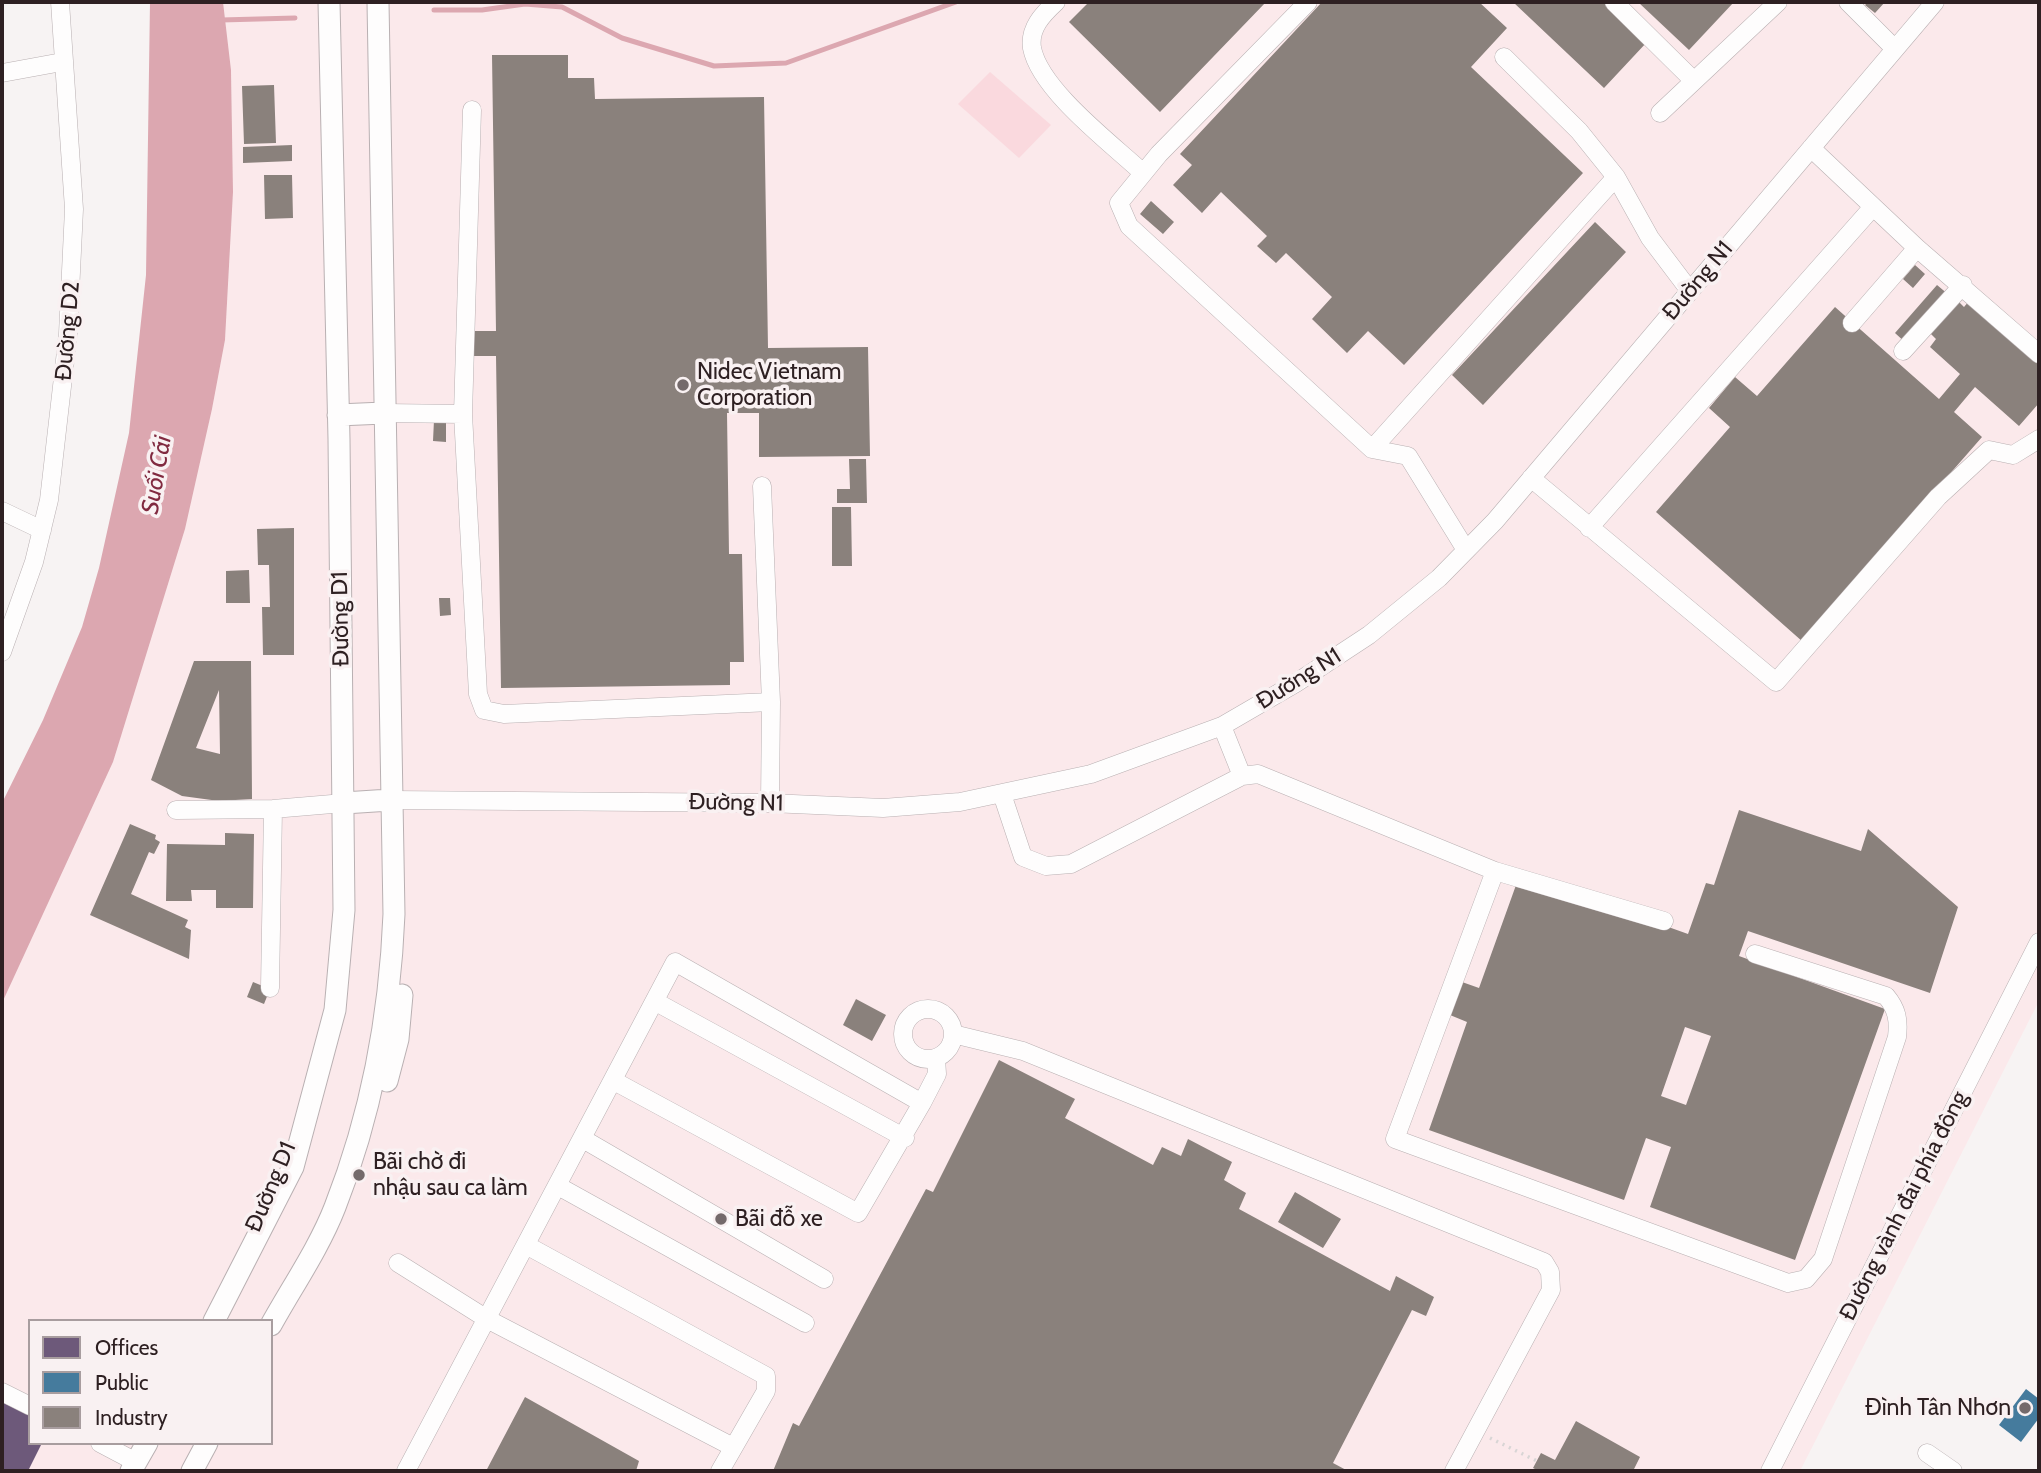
<!DOCTYPE html>
<meta charset="utf-8">
<style>
body{margin:0}
#map{position:relative;width:2041px;height:1473px;overflow:hidden;background:#f7f3f3;font-family:Cabin,sans-serif}
canvas{display:block}
.frame{position:absolute;inset:0;border:4px solid #2e2022;pointer-events:none}
.legend{position:absolute;left:28px;top:1319px;width:245px;height:126px;box-sizing:border-box;background:#f9f1f2;border:2px solid #a89d9f;margin:0;padding:9px 12px;list-style:none;font-size:21px;color:#2e2022}
.legend li{display:flex;align-items:center;gap:14px;height:35px}
.legend b{width:35px;border:2px solid #a89d9f}
</style>
<div id="map">
<canvas width="2041" height="1473"></canvas>
<div class="frame"></div>
<ul class="legend">
<li><b style="height:19px;background:#6d597a"></b>Offices</li>
<li><b style="height:19px;background:#457b9d"></b>Public</li>
<li><b style="height:19px;background:#8a817c"></b>Industry</li>
</ul>
</div>
<script>
const g = document.querySelector('canvas').getContext('2d');
g.lineJoin = 'round';
function fillPath(path, color) { g.fillStyle = color; g.fill(path, 'evenodd'); }
function trace(path, color, width, dash) { g.strokeStyle = color; g.lineWidth = width; g.lineCap = dash ? 'butt' : 'round'; g.setLineDash(dash || []); g.stroke(path); }
function label(font, color, halo, rows, align = 'center') {
  g.font = font + ' Cabin,sans-serif'; g.lineWidth = 7; g.setLineDash([]); g.textBaseline = 'middle'; g.strokeStyle = halo; g.fillStyle = color; for (const [text, x, y, turn = 0] of rows) {
    g.save(); g.translate(x, y); g.rotate((+turn || 0) * Math.PI / 180); g.textAlign = isNaN(turn) ? turn : align; if (halo) g.strokeText(text, 0, 0); g.fillText(text, 0, 0); g.restore();
  }
}
fillPath(new Path2D(`
 M223,2H2039V1001L1800,1471H2V1003L113,762L185,529L212,409L225,340L233,192L231,70ZM30,1321H271V1443H30Z`), '#fbe9eb');
fillPath(new Path2D(`
 M990,72L1051,125L1019,158L958,104Z`), '#fad9de');
fillPath(new Path2D(`
 M150,2H223L231,70L233,192L225,340L212,409L185,529L113,762L2,1003V803L43,720L82,627L99,568L129,433L146,275Z`), '#dca7b0');
fillPath(new Path2D(`
 M2,1400L30,1415V1443H42L28,1471H2Z`), '#6d597a');
fillPath(new Path2D(`
 M2026,1389L2039,1399V1418L2021,1442L1999,1425Z`), '#457b9d');
fillPath(new Path2D(`
 M1089,2H1266L1160,112L1069,22Z
 M1322,2H1479L1507,28L1471,67L1583,173L1404,365L1368,331L1347,353L1312,319L1332,297L1286,253L1276,263L1257,246L1267,236L1221,192L1202,213L1173,185L1192,165L1180,154Z
 M1513,2H1604L1647,42L1604,88Z
 M1638,2H1734L1689,50Z
 M1868,2H1885L1875,13L1865,5Z
 M492,55H568V78H594L595,99L764,97L768,348L868,347L870,456L759,457V413H727L729,554H742L744,662H730V685L501,688L496,356H471V331H496Z
 M274,85L276,143L244,144L242,86Z
 M292,145V161L243,163V147Z
 M264,175H292L293,218L265,219Z
 M1151,201L1174,222L1163,234L1140,214Z
 M1595,222L1626,252L1483,405L1452,375Z
 M1915,265L1925,274L1913,288L1903,279Z
 M1937,285L1949,295L1907,344L1895,333Z
 M1957,300L1964,307L1970,300L2039,362V403L2019,426L1975,387L1954,412L1982,437L1803,642L1656,512L1730,427L1709,408L1735,377L1757,396L1835,307L1939,399L1960,374L1930,347L1936,339L1929,332Z
 M434,420H446V442L433,441Z
 M849,459H866L867,503H837V489H850Z
 M832,507H851L852,566H832Z
 M294,528V655H263L262,607H270L269,565H258L257,529Z
 M249,570L250,603H226V571Z
 M439,598H450L451,615L440,616Z
 M194,661H251L252,799L219,801L182,796L151,780ZM219,690L220,754L196,748Z
 M1739,810L1861,851L1868,829L1958,907L1930,993L1748,931L1739,956L1885,1009L1795,1260L1650,1207L1671,1147L1646,1138L1624,1200L1429,1130L1467,1022L1450,1015L1462,982L1479,988L1520,874L1688,934L1706,883L1714,885ZM1685,1027L1711,1036L1686,1105L1661,1096Z
 M130,824L156,835L155,839L160,842L154,854L149,852L131,894L188,920L185,927L191,930L189,959L90,915Z
 M225,833L254,834L253,908H216V890H191L192,901H166L167,844L225,845Z
 M253,982L270,989L264,1004L247,997Z
 M856,999L886,1015L872,1041L843,1025Z
 M999,1060L1075,1099L1065,1118L1153,1165L1162,1147L1181,1156L1188,1139L1232,1162L1224,1180L1246,1193L1239,1209L1390,1291L1396,1276L1434,1297L1426,1316L1412,1310L1333,1463L1348,1471H773L793,1423L799,1426L926,1189L933,1192Z
 M1295,1192L1341,1219L1323,1248L1278,1222Z
 M525,1397L639,1461L636,1471H486Z
 M1576,1421L1640,1457L1633,1471H1539L1533,1468L1541,1453L1555,1460Z`), '#8a817c');
trace(new Path2D(`
 M434,10H482L525,4L562,7L622,38L714,66L786,63L956,2
 M221,20L295,18`), '#dca7b0', 5);
const minor = new Path2D(`
 M1056,2C1043,14 1029,28 1032,48C1040,90 1112,144 1143,173
 M1308,2L1159,154L1119,203L1129,226L1372,449L1408,456L1466,550
 M1614,2L1694,81
 M1848,2L1895,49
 M2,73L62,62
 M472,110L463,414L478,694L484,710L504,714L771,702
 M1660,113L1778,2
 M1811,148L1917,248L1852,323
 M1616,177L1650,238L1690,291
 M1917,248L2039,354
 M1903,351L1963,285
 M384,413L463,414
 M1372,449L1616,177L1579,131L1504,57
 M1531,478L1776,682L1938,497L1989,450L2013,455L2039,439
 M762,486L771,702L770,803
 M2,511L42,530
 M1589,528L1872,208
 M2,652L34,562L49,500L68,334L74,209L60,2
 M1222,726L1242,776
 M1002,794L1023,857L1046,866L1071,864L1242,776L1258,774L1495,871L1664,921
 M390,800L770,803L883,808L960,802L1091,774L1222,726L1296,683L1369,635L1439,578L1495,521L1935,2
 M176,810L273,809L344,803
 M1495,871L1395,1139L1788,1283L1806,1279L1823,1259L1897,1037C1899,1020 1897,1009 1886,996L1755,954
 M270,988L273,809
 M656,1002L905,1138
 M903 1034a25 25 0 1 1 50 0a25 25 0 1 1-50 0Z
 M953,1034L1023,1051L1544,1262L1550,1272L1551,1290L1454,1471
 M614,1081L858,1213L922,1103L937,1074L936,1058
 M583,1139L824,1279
 M558,1186L805,1323
 M526,1245L766,1376V1391L720,1471
 M398,1263L487,1319L733,1447
 M2,1392L30,1406
 M100,1443L136,1462
 M1927,1453L1953,1471
 M406,1471L675,962L922,1103
 M1770,1471L2039,942`);
const major = new Path2D(`
 M338,415L384,413
 M344,803L390,800
 M387,1081L398,1039L402,995
 M214,1321L293,1167L335,1010L344,910L339,439L329,2
 M271,1325C292,1287 319,1248 335,1207C372,1113 390,1014 394,914L378,2
 M131,1471L147,1443
 M192,1471L207,1443`);
trace(minor, '#b9b0b2', 19);
trace(major, '#b9b0b2', 23);
trace(new Path2D(`
 M1490,1438L1537,1461`), '#d8d5d5', 3.5, [2, 5]);
trace(minor, '#fefdfd', 18);
trace(major, '#fefdfd', 21);
for (const [x, y, r, color] of [
 [683,385,7,"#746a6b"],
 [359,1175,7,"#746a6b"],
 [721,1219,7,"#746a6b"],
 [2025,1408,7,"#746a6b"]
]) { const dot = new Path2D(); dot.arc(x, y, r, 0, 2 * Math.PI); g.fillStyle = color; g.fill(dot); trace(dot, '#f9f1f2', 2.5); }
label('23px', '#2e2022', '#f9f1f2', [
 ["Đường N1",1698,281,-50],
 ["Đường D2",68,331,-85],
 ["Đường D1",341,619,-91],
 ["Đường N1",1299,679,-32],
 ["Đường N1",736,803,1],
 ["Đường D1",271,1187,-67],
 ["Đường vành đai phía đông",1904,1206,-63]
]);
label('23px', '#2e2022', '#f9f1f2', [
 ["Nidec Vietnam",697,372],
 ["Corporation",697,398],
 ["Bãi chờ đi",373,1162],
 ["nhậu sau ca làm",373,1188],
 ["Bãi đỗ xe",735,1219],
 ["Đình Tân Nhơn",2011,1408,"right"]
], 'left');
label('italic 24px', '#812a40', '#f9f1f2', [
 ["Suối Cái",157,475,-80]
]);
</script>
